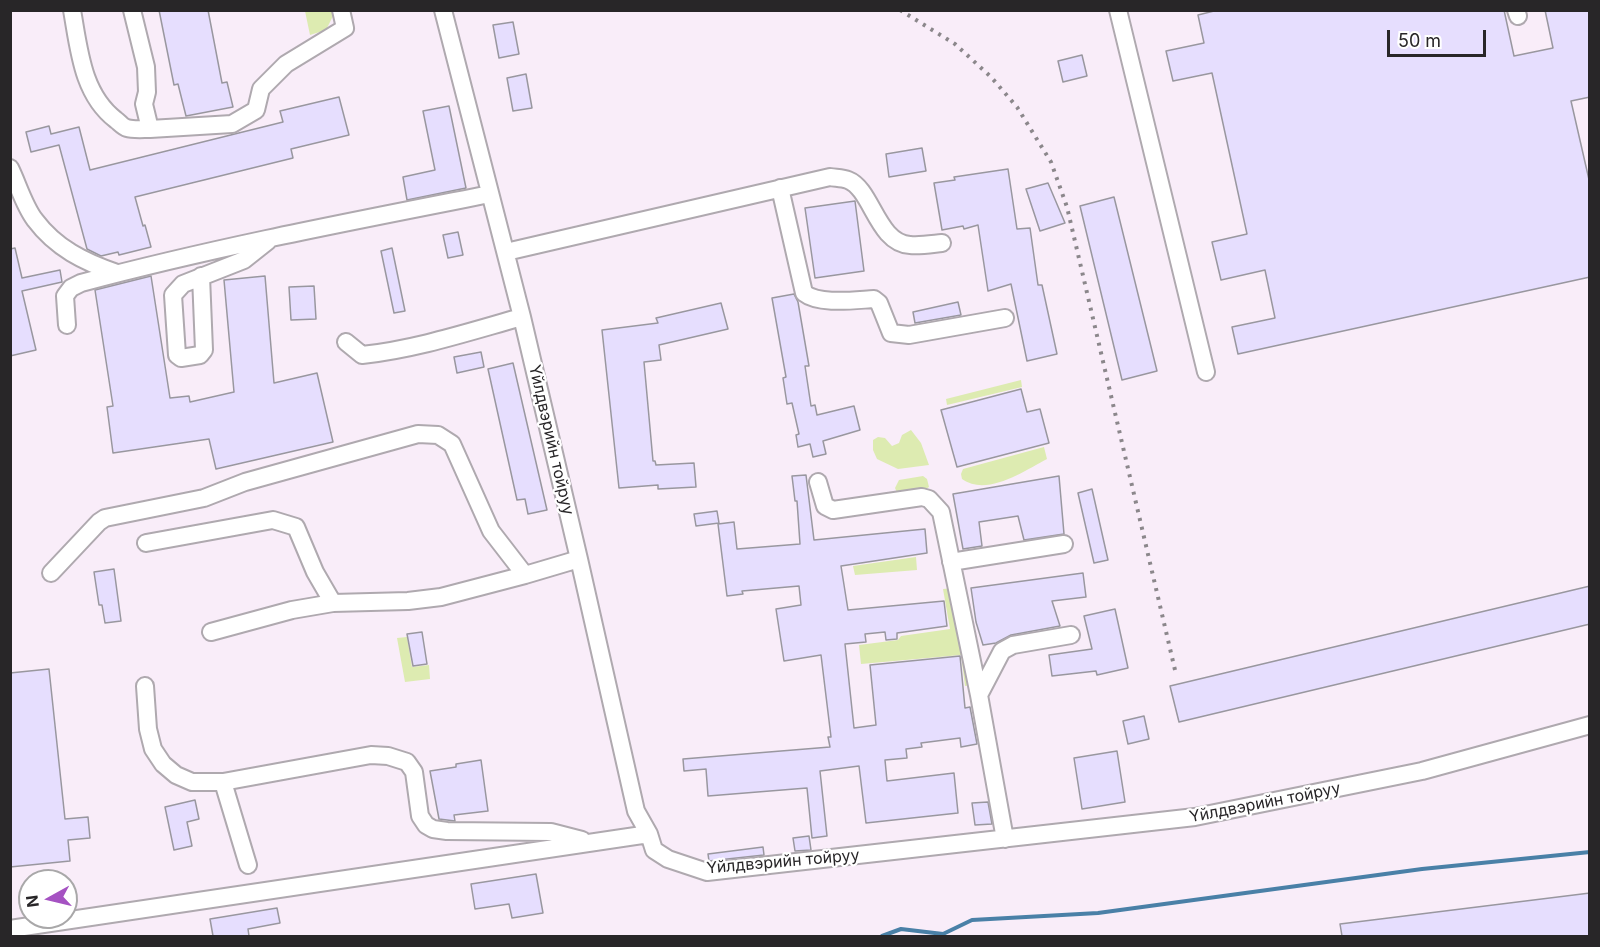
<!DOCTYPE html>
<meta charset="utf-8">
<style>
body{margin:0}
#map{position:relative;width:1600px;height:947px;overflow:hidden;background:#fff9ff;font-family:Inter,sans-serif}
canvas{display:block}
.frame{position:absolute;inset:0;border:12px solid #282628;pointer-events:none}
.north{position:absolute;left:18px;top:869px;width:60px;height:60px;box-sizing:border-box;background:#fff;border:2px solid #a9a8a9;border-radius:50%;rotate:262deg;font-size:16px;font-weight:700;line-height:24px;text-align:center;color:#282628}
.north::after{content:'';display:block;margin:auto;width:21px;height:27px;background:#a552c2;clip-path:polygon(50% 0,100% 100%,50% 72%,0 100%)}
.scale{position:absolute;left:1387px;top:30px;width:99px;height:27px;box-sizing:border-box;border:3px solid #282628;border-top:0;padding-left:8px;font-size:18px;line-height:21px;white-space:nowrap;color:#282628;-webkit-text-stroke:4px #fff;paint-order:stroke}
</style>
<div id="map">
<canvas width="1600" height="947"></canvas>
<div class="frame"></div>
<div class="north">N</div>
<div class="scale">50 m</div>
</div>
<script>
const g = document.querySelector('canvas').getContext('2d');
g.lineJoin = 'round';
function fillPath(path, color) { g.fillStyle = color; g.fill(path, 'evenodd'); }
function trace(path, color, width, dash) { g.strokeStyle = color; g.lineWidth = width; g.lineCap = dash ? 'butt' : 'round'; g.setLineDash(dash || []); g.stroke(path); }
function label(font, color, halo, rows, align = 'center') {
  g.font = font + ' Inter,sans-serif'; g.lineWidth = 4.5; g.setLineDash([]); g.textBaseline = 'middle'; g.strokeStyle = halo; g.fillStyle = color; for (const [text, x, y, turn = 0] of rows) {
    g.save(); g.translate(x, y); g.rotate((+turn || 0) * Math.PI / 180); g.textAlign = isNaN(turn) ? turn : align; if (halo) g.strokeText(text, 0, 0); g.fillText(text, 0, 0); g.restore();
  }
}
fillPath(new Path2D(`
 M10,11H1589V936H11ZM30,881H66V917H30Z`), '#f9edf9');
fillPath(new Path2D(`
 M305,11H333L334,14L326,30L310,35Z
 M1021,380L1022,387L947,405L946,399Z
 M911,430L921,443L929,465L898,469L877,459L873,450V440L878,437L885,438L892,446L899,443L902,435Z
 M1044,447L1047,459C1024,471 987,497 962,479L961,474L963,469Z
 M923,476L927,479L929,487L908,499L899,497L895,488L899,480Z
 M916,557L917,570L855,575L853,566Z
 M955,588L973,685L965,686L961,655L861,664L859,645L898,640L901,636L950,629L943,589Z
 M407,637L412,667L429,665L430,679L405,682L397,638Z`), '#ddebb1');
trace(new Path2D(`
 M882,936L901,929L943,934L972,920L1098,913L1422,869L1590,852`), '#4a80a7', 4);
const building = new Path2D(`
 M159,10H208L222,83L227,82L233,107L186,116L178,84L174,85Z
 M1218,10H1504L1514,56L1553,48L1545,10H1590V97L1571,101L1590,184V277L1238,354L1232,327L1275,318L1265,270L1221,280L1212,242L1247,234L1212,73L1173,81L1166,51L1204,43L1198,15Z
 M513,22L519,54L499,58L493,25Z
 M1082,55L1087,76L1063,82L1058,61Z
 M526,74L532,108L513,111L507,78Z
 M339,97L349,135L291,149L293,158L135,197L143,226L145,225L151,247L119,255L118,252L101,256L87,249L59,145L31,152L26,132L49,126L51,134L79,127L90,170L283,122L280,111Z
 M449,106L466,188L407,200L403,177L435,170L423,111Z
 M922,148L926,171L889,177L886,154Z
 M1008,169L1017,229L1030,228L1038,285H1042L1057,354L1027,361L1011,284L988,291L978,225L964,229L963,226L942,230L934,183L955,180L954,177Z
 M1048,183L1065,223L1040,231L1026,189Z
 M1114,197L1157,371L1122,380L1080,206Z
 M855,201L864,271L815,278L805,208Z
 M458,232L463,255L448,258L443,235Z
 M15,248L22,278L60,270L62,282L22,291L36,350L10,356V249Z
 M392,248L405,311L394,313L381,251Z
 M151,276L170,398L189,396L190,402L234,392L224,280L265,276L274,383L317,373L333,442L216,469L209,439L113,453L107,407L113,406L95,290Z
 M314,286L316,319L291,320L289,287Z
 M794,294L798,302L809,366H805L811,406L815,405L817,415L854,406L860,430L823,441L826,454L813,457L810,444L798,447L796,435L799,434L792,403L787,404L783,378L786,377L772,298Z
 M958,302L961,315L915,323L913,312Z
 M721,303L728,329L659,345L661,360L644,362L653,461H655L656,465L694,463L696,487L658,489V485L619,488L602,330L658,323L656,318Z
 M481,352L484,367L457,373L454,357Z
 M513,363L547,510L528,514L525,499L517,500L488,369Z
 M1021,389L1027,412L1040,409L1049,443L957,467L941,410Z
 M806,475L814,540L925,529L927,553L841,566L848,610L944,601L947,626L897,633V639L886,640L885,632L865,634L866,642L845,644L854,728L876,725L870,665L960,656L965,708L970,707L977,744L961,747L960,738L921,743L922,747L906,749L907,758L885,760L887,781L954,773L958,813L866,823L859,766L820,771L827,836L812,838L807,788L708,796L706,769L684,771L683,759L830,747L828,737H831L821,655L784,661L776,609L801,605L799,586L742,591L743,594L727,596L718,524L734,522L737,549L800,544L797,501H795L792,476Z
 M1059,476L1064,534L1024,540L1018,516L979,522L982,546L963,549L953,494Z
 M1092,489L1108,560L1094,563L1078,493Z
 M717,511L719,523L696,526L694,514Z
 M114,569L121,621L105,623L102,605H99L94,572Z
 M1083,573L1086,597L1052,601L1060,626L1011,635L996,643L983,645L976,622L971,588Z
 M1590,586V624L1179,722L1170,686Z
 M1115,609L1128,668L1097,675L1096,671L1052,676L1049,655L1092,649L1084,616Z
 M422,632L427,664L413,666L407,634Z
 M49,669L65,819L88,817L90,838L68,840L70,861L10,867V673Z
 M1144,716L1149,739L1128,744L1123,721Z
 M1117,751L1125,802L1082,809L1074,758Z
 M481,760L488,811L454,815L455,821L439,819L430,771L456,767V764Z
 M195,800L199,819L187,822L192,846L174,850L165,807Z
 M988,802L992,824L975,825L972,803Z
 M809,836L811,850L795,851L793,838Z
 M763,847L764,855L709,861L708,854Z
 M536,874L543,913L512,918L509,904L475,909L471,884Z
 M1590,893V936H1342L1340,924Z
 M277,908L280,923L248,929L249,936H213L210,919Z`);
fillPath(building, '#e6defe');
trace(building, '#99979f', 1.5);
const minor = new Path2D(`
 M72,10C79,49 82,94 116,120C119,122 123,127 127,128C133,130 143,129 150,129
 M132,10L146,67L147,92L144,104L150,129L232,124L256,110L261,89L286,64L345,28L341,10
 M443,10L522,317L579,559L636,811L649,834L654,850L668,859L707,872L1195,817L1422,771L1590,725
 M1118,10L1206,372
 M1516,10L1518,16
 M10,168C18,184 24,206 35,220C56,248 84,262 117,273
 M780,188L804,293C819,305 855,300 874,299L879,303L891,333L909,335L1005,318
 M506,252L830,177C836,178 843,178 848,180C872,189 877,243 910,245C920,246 932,244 942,243
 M201,276L204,350L200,355L181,358L177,355L173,295L183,284L244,260L268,241
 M67,325L65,296L71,288L81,283C216,247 353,221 490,194
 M346,342L362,355C417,349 468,332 522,317
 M818,482L825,506L833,510L922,497L929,499L941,512L979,695L1005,839
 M146,543L273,520L296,527L315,572L333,603
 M951,562L1064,544
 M51,573L99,522L105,518L204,498L245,482L418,434L438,435L452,444L491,531L525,575L579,559
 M211,632L292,610L333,603L408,601L441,597L525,575
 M145,686L148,729L153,749L163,764L176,775L192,782H223L371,755L388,756L407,762L414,772L420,816L426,825L433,829L447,831L551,832L582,840
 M979,695L1002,651L1013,645L1071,635
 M223,782L248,865
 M10,929L649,834`);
trace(minor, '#afa9af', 20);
trace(minor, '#fff', 16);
trace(new Path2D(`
 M900,10L955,44L991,77L1017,107L1051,162L1067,207L1175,670`), '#8b878b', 4, [3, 6]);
label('16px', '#282628', '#fff', [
 ["Үйлдвэрийн тойруу",551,440,77],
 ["Үйлдвэрийн тойруу",1265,803,-11],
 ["Үйлдвэрийн тойруу",783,862,-5]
]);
</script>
